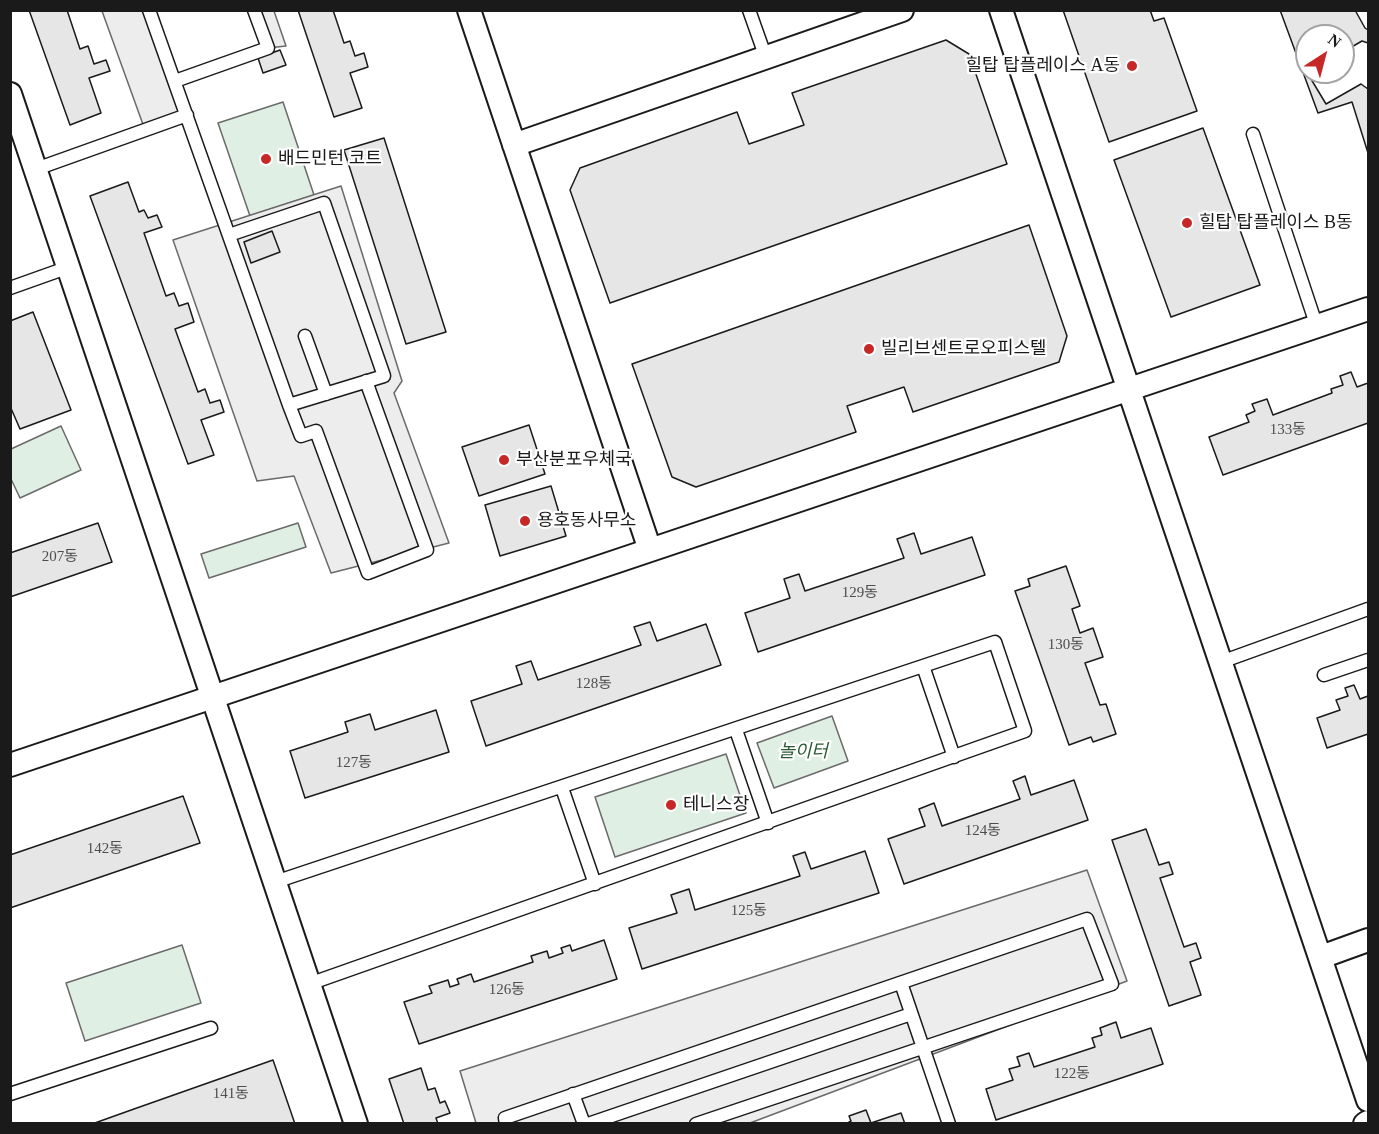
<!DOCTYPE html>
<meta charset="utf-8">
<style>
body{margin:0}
#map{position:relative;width:1379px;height:1134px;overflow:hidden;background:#fff;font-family:"Times New Roman",serif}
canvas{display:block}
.frame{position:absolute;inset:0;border:12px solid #1a1a1a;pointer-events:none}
.north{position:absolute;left:1295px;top:24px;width:60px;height:60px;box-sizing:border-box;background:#fff;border:2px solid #a3a3a3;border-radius:50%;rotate:36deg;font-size:16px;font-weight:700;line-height:24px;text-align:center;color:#1a1a1a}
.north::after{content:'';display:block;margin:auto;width:21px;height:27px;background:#c62828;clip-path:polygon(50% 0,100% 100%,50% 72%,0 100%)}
</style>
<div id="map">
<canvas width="1379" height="1134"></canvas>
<div class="frame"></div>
<div class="north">N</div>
</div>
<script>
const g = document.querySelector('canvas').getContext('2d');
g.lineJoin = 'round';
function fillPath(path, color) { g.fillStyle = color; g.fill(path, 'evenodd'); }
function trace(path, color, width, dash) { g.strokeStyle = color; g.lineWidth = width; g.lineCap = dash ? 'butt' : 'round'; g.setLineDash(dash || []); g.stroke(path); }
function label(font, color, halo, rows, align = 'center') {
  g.font = font + ' "Times New Roman","Noto Sans KR",serif'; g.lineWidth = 4.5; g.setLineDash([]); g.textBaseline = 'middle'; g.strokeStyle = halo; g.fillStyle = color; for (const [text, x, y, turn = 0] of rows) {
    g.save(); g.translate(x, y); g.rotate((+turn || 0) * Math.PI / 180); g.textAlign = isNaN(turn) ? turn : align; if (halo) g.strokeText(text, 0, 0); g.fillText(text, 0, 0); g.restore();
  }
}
const green = new Path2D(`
 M283,102L314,195L250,216L218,123Z
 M61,426L81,470L20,498L11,479V449Z
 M298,523L306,547L209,578L201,554Z
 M832,716L848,761L774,788L757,743Z
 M726,754L746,813L615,857L595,797Z
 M182,945L201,1003L85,1041L66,983Z`);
fillPath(green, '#e0efe3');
trace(green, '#6a6a6a', 1.5);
const parking = new Path2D(`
 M102,11H148L187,115L145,130Z
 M254,11H274L286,46L268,48Z
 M341,186L402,381L394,393L449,543L331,573L294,476L257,481L173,240Z
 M1087,870L1127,981L750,1123H476L460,1071Z`);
fillPath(parking, '#ededed');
trace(parking, '#6a6a6a', 1.5);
const building = new Path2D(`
 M29,10H67L80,49L88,46L94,64L106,60L110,71L89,78L101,113L70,125Z
 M298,10H333L344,43L350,41L355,56L364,53L368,67L350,73L362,108L334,117Z
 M1063,10H1150L1154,21L1164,18L1197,111L1109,142Z
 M1280,10H1368V153L1352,102L1318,113ZM1307,36H1343V72H1307Z
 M1355,10H1368V30L1365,28Z
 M946,40L969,54L1007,164L610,303L570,190L580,168L737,112L749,144L804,125L792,93Z
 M1362,41L1368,43V89L1361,84L1326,104L1308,74L1343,72V52Z
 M280,50L286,65L263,73L258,58Z
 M1203,128L1260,285L1171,317L1114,160Z
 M384,138L446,332L406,344L344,150Z
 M128,182L139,212L144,210L148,218L157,215L162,227L144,233L166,296L174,293L179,306L188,303L194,322L175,329L198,392L205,389L210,403L220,400L224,412L201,420L214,455L188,464L90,196Z
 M1029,225L1067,336L1059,362L913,412L904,387L847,406L856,432L696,487L672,477L632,364Z
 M272,231L280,252L251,263L244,242Z
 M33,312L71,410L20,429L10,406V321Z
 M1351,372L1357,387L1368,383V423L1223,475L1209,437L1249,422L1246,415L1255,411L1252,404L1267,399L1273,415L1332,393L1331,389L1343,385L1340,376Z
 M529,425L545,474L479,496L462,447Z
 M551,486L566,536L500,556L485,505Z
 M98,523L112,562L10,597V553Z
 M914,533L921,554L972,537L985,575L758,652L745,613L790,598L784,579L799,574L805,591L904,558L897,539Z
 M1066,566L1080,606L1072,609L1080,633L1093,628L1103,657L1085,663L1100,705L1106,704L1116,734L1093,742L1091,737L1069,745L1015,591L1030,586L1028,579Z
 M650,622L657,641L706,624L721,665L486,746L471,701L522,684L516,666L531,661L538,680L641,645L634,627Z
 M1354,685L1360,699L1368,696V734L1327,748L1317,718L1340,710L1336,700L1348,696L1345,688Z
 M436,710L449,752L305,798L290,751L348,732L345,722L370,714L375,730Z
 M1025,776L1031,795L1074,780L1088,820L904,884L888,839L925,826L919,809L934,803L942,826L1020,799L1013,781Z
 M183,796L200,843L10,908V855Z
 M1146,829L1159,865L1169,862L1173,874L1160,878L1184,947L1196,943L1201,958L1190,962L1201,995L1169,1006L1112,840Z
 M865,851L879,893L642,969L629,928L677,913L671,895L689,889L695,910L800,876L793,856L805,852L811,869Z
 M604,940L617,979L419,1044L404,1002L432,993L429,986L448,980L450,987L459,984L457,979L471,974L474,982L533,962L531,956L547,951L549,958L563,953L561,948L570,945L572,951Z
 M1116,1022L1121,1038L1151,1028L1163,1064L996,1120L986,1089L1013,1080L1009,1069L1020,1066L1017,1057L1029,1053L1034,1067L1095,1047L1092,1038L1102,1035L1100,1028Z
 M273,1060L295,1124H92L134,1109Z
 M421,1068L428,1090L435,1088L440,1103L445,1101L450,1113L436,1118L438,1124H404L389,1079Z
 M866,1110L871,1123L901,1113L905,1124H846L851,1121L849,1116Z`);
fillPath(building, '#e6e6e6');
trace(building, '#1a1a1a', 1.5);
const service = new Path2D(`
 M149,10L289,405L301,436L316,431L368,573L427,550L366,381
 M749,10L766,58
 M175,81L268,48L254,10
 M1253,134L1317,327
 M36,169L187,115
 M229,235L324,203L384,376L289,405
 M10,288L69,267
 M305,336L326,394
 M1221,662L1368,609
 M923,666L954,757
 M1324,675L1368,660
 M736,730L768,823
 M562,788L595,884
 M275,882L995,642L1025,731L309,984
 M901,983L949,1124
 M10,1094L211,1028
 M573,1094L584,1124
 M506,1124L505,1118L1087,919L1112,984L696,1124
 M588,1124L911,1014`);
const minor = new Path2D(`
 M469,10L650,550
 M1001,10L1368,1100
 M10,94L356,1124
 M514,145L902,10
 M10,765L1368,309
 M1321,957L1368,940
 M1365,1124L1368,1122`);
trace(service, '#1a1a1a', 15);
trace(minor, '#1a1a1a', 26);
trace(service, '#fff', 12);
trace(minor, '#fff', 22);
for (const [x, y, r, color] of [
 [1132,66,6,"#c62828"],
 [266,159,6,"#c62828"],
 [1187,223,6,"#c62828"],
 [869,349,6,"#c62828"],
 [504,460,6,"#c62828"],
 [525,521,6,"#c62828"],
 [671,805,6,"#c62828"]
]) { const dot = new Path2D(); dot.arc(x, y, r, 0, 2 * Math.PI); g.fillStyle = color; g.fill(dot); trace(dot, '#fff', 2); }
label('15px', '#4d4d4d', null, [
 ["133동",1288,430],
 ["207동",60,557],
 ["129동",860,593],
 ["130동",1066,645],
 ["128동",594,684],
 ["127동",354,763],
 ["124동",983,831],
 ["142동",105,849],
 ["125동",749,911],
 ["126동",507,990],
 ["122동",1072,1074],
 ["141동",231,1094]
]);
label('18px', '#1a1a1a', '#fff', [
 ["힐탑 탑플레이스 A동",1120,66,"right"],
 ["배드민턴 코트",278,159],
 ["힐탑 탑플레이스 B동",1199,223],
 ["빌리브센트로오피스텔",881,349],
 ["부산분포우체국",516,460],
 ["용호동사무소",537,521],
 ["테니스장",683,805]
], 'left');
label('italic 18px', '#2b5a34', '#fff', [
 ["놀이터",803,752]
]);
</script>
